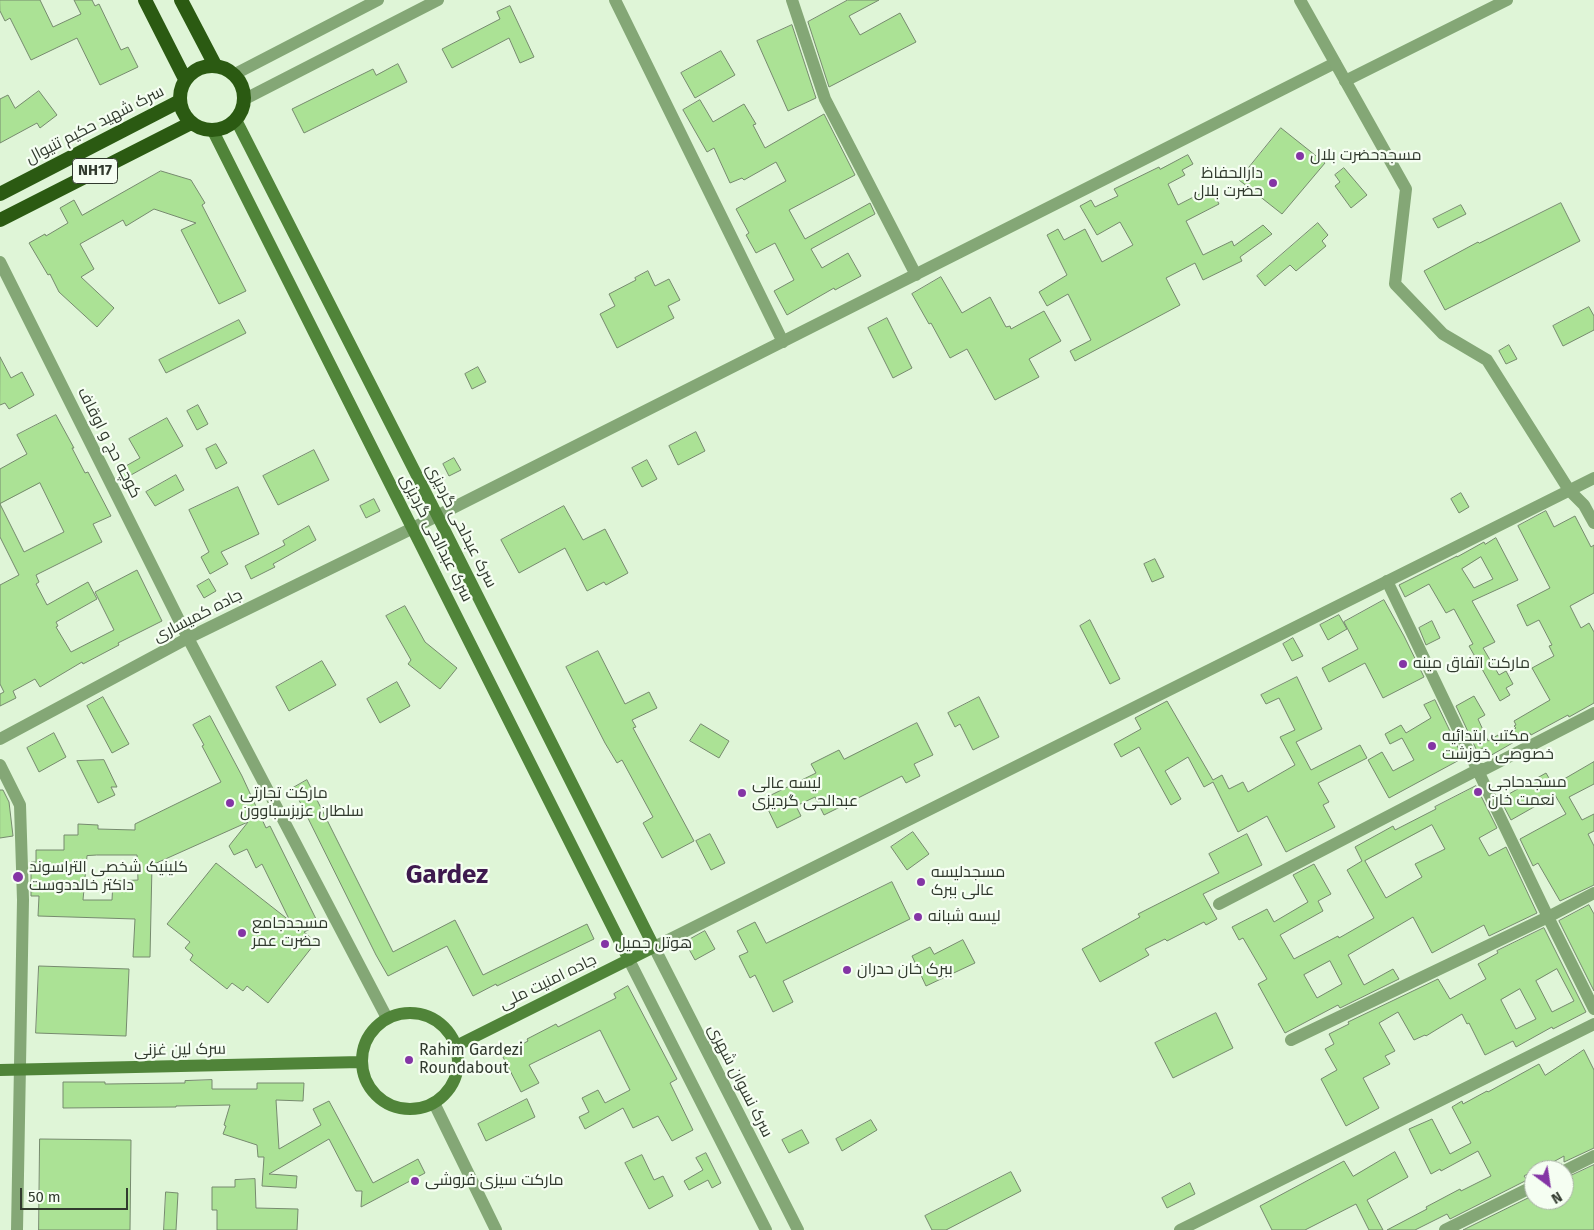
<!DOCTYPE html>
<meta charset="utf-8">
<style>
body{margin:0}
#map{position:relative;width:1594px;height:1230px;overflow:hidden;background:#dff5d7;font-family:"Fira Sans",sans-serif}
canvas{display:block}
.north{position:absolute;left:1524px;top:1160px;width:50px;height:50px;box-sizing:border-box;background:#f5fef2;border:1px solid #a7b0a4;border-radius:50%;rotate:149deg;font-size:14px;font-weight:700;line-height:20px;text-align:center;color:#313a2e}
.north::after{content:'';display:block;margin:auto;width:18px;height:22px;background:#8435a5;clip-path:polygon(50% 0,100% 100%,50% 72%,0 100%)}
.scale{position:absolute;left:20px;top:1188px;width:108px;height:22px;box-sizing:border-box;border:2px solid #313a2e;border-top:0;padding-left:6px;font-size:15px;line-height:18px;white-space:nowrap;color:#313a2e;-webkit-text-stroke:4px #f5fef2;paint-order:stroke}
</style>
<div id="map">
<canvas width="1594" height="1230"></canvas>
<div class="north">N</div>
<div class="scale">50 m</div>
</div>
<script>
const g = document.querySelector('canvas').getContext('2d');
g.lineJoin = 'round';
function fillPath(path, color) { g.fillStyle = color; g.fill(path, 'evenodd'); }
function trace(path, color, width, dash) { g.strokeStyle = color; g.lineWidth = width; g.lineCap = dash ? 'butt' : 'round'; g.setLineDash(dash || []); g.stroke(path); }
function label(font, color, halo, rows, align = 'center') {
  g.font = font + ' "Fira Sans",Cairo,sans-serif'; g.lineWidth = 4.5; g.setLineDash([]); g.textBaseline = 'middle'; g.strokeStyle = halo; g.fillStyle = color; for (const [text, x, y, turn = 0] of rows) {
    g.save(); g.translate(x, y); g.rotate((+turn || 0) * Math.PI / 180); g.textAlign = isNaN(turn) ? turn : align; if (halo) g.strokeText(text, 0, 0); g.fillText(text, 0, 0); g.restore();
  }
}
const building = new Path2D(`
 M0,0H40L53,27L81,14L74,0H92L95,6L99,4L121,50L128,47L138,67L100,85L77,38L31,60L10,18L5,21L0,11Z
 M848,0H879L849,16L860,35L900,13L916,42L829,87L808,22Z
 M510,6L534,57L520,63L509,38L452,68L442,49L500,19L497,12Z
 M792,25L816,98L788,111L757,41Z
 M721,51L735,75L695,98L681,73Z
 M398,64L407,82L304,133L292,109L373,69L376,75Z
 M39,91L57,115L40,128L37,123L0,143V99L8,95L15,108Z
 M700,100L713,122L744,104L756,124L753,125L765,148L824,114L855,175L789,210L805,239L870,203L875,214L811,249L822,268L848,253L861,276L835,290L834,288L787,315L774,291L794,280L775,243L756,253L746,235L749,233L736,209L786,181L776,162L744,180L742,178L730,183L714,148L707,152L683,110Z
 M1281,128L1325,163L1282,214L1239,180Z
 M1188,155L1193,164L1182,170L1185,175L1168,184L1178,205L1211,188L1219,204L1186,221L1203,255L1232,241L1234,246L1263,225L1272,234L1240,257L1242,261L1203,280L1195,263L1166,278L1180,305L1075,361L1070,351L1091,340L1068,294L1047,306L1039,292L1067,275L1047,235L1058,229L1064,240L1085,229L1102,262L1133,245L1120,222L1097,235L1080,206L1091,200L1095,207L1118,196L1114,189L1159,167L1160,169Z
 M1344,168L1367,195L1351,208L1335,186L1340,182L1335,175Z
 M161,171L191,180L205,203L202,205L246,291L219,304L181,230L196,223L154,209L126,226L123,220L80,244L94,269L81,277L114,308L97,327L59,292L50,274L48,275L29,243L45,234L46,236L68,223L60,208L74,200L82,215Z
 M1561,203L1580,241L1445,310L1424,271L1478,242L1479,243Z
 M1461,205L1466,214L1438,228L1433,219Z
 M1318,223L1328,235L1322,241L1326,246L1296,271L1290,265L1265,286L1257,276Z
 M648,271L655,286L669,279L680,300L668,306L674,318L617,348L600,314L615,306L609,294L636,280L635,278Z
 M941,277L962,313L990,297L1006,327L1010,326L1011,329L1044,311L1061,341L1029,359L1039,377L995,400L967,349L950,358L931,323L929,324L912,294Z
 M1589,307L1594,316V330L1563,346L1553,326Z
 M887,318L912,368L893,378L868,328Z
 M239,320L246,333L166,373L159,360Z
 M1509,345L1517,359L1506,364L1499,351Z
 M0,357L11,378L22,372L34,395L9,409L5,403L0,405Z
 M478,367L486,382L472,389L465,374Z
 M198,405L208,424L197,430L187,411Z
 M56,415L74,448H72L85,473L88,472L111,516L93,524L102,542L36,575L39,582L36,584L47,605L88,582L97,599L56,622L58,626L56,627L71,652L114,630L95,592L137,570L162,621L118,643L119,645L83,664L82,662L40,687L35,679L13,691L16,698L0,706V694L4,692L0,684V585L19,575L0,537V469L27,454L17,435ZM40,483L64,532L24,552L0,504Z
 M167,418L183,446L122,480L117,471L140,458L129,439Z
 M696,432L705,451L678,465L669,446Z
 M216,444L227,463L216,469L206,449Z
 M314,450L329,480L278,505L263,476Z
 M454,458L461,470L449,476L443,464Z
 M647,460L657,479L642,487L632,468Z
 M176,475L184,490L155,506L146,492Z
 M238,487L259,534L221,552L228,564L210,574L201,557L209,552L189,510Z
 M1461,493L1469,507L1459,513L1451,499Z
 M374,499L380,511L366,518L360,506Z
 M564,506L583,540L605,529L628,573L606,585L604,582L587,591L565,548L519,573L501,540Z
 M1546,511L1554,527L1575,516L1591,547L1594,545V593L1570,606L1581,628L1589,623L1594,632V703L1569,717L1568,715L1531,735L1530,733L1488,757L1483,748L1477,751L1456,706L1474,696L1485,715L1478,719L1488,741L1498,735L1500,738L1516,728L1514,726L1516,725L1514,721L1550,700L1532,668L1554,656L1549,646L1552,645L1539,620L1527,626L1517,605L1550,588L1518,526Z
 M309,526L316,540L273,564L275,567L251,579L245,566L285,545L283,541Z
 M1496,538L1518,580L1472,601L1495,642L1483,648L1499,675L1506,671L1513,684L1506,688L1510,695L1500,701L1469,646L1473,644L1454,609L1446,613L1429,584L1405,597L1399,585L1457,556V557L1484,542L1485,544ZM1481,557L1493,579L1474,588L1462,569Z
 M1155,559L1164,577L1152,582L1144,564Z
 M209,579L216,591L204,598L197,586Z
 M1384,600L1404,636L1424,677L1383,698L1365,663L1329,682L1322,668L1358,649L1344,622Z
 M405,606L425,642L457,668L440,689L408,664L411,660L386,616Z
 M1339,615L1347,629L1328,640L1320,625Z
 M1090,620L1120,679L1110,684L1080,626Z
 M1432,621L1440,638L1426,645L1419,628Z
 M1293,638L1303,656L1292,661L1283,644Z
 M598,651L625,704L649,692L657,708L632,720L636,727L633,728L694,841L662,858L643,823L653,817L622,760L617,763L605,743L566,667Z
 M322,661L336,685L289,711L276,687Z
 M1297,677L1322,729L1296,742L1311,770L1360,745L1367,758L1318,783L1329,802L1323,805L1335,827L1286,852L1267,816L1238,832L1213,782L1204,787L1188,757L1165,771L1181,799L1171,805L1139,747L1121,757L1114,744L1141,729L1135,718L1167,701L1213,780L1222,775L1229,789L1243,782L1248,792L1295,765L1280,737L1295,730L1279,698L1266,704L1261,695Z
 M397,682L410,706L380,723L367,699Z
 M103,697L129,744L112,753L87,706Z
 M979,697L999,737L973,750L960,724L955,727L948,713Z
 M1435,700L1463,758L1389,798L1368,760L1382,752L1393,771L1414,760L1402,738L1390,744L1385,734L1401,725L1406,733L1431,718L1424,705Z
 M210,716L242,776L266,828L270,826L319,925L304,932L316,942L268,1003L247,986L243,991L232,983L227,989L190,960L193,955L185,948L190,942L167,924L216,863L290,921L262,864L256,868L247,849L234,855L229,846L248,822L152,865L150,957H133L135,919L38,916L39,896H31V862H36V850H64V835H78V824L98,825V829L135,830V824L221,782L202,746L204,745L193,725ZM97,855H137L138,880L113,881L112,900H83L87,856Z
 M917,723L933,755L914,764L920,776L906,783L902,776L824,815L815,797L796,806L801,816L777,828L763,799L816,773L811,764L839,750L844,759Z
 M701,724L729,741L719,758L690,741Z
 M54,733L66,757L39,772L27,748Z
 M104,760L117,787H111L115,795L98,803L77,761Z
 M1594,762V784L1569,797L1582,820L1594,814V831L1588,834L1594,846V885L1560,901L1538,863L1533,866L1520,839L1566,814L1555,795L1511,820L1500,799L1546,773L1553,785Z
 M307,780L393,952L455,920L483,975L587,924L594,939L497,986L496,984L473,996L447,946L388,976L376,955L293,788Z
 M1476,786L1497,828L1479,838L1489,856L1506,847L1537,913L1489,936L1484,925L1432,953L1413,917L1348,955L1364,985L1393,969L1399,979L1340,1008L1338,1005L1285,1033L1258,984L1267,979L1243,938L1239,940L1232,927L1267,909L1274,922L1308,902L1293,875L1314,864L1331,894L1318,901L1323,911L1280,935L1294,959L1338,936L1339,938L1374,918L1347,870L1362,861L1355,847L1393,826L1395,830L1436,809L1435,807ZM1432,825L1445,849L1415,864L1422,877L1386,898L1365,861ZM1330,961L1342,984L1317,998L1304,975Z
 M0,790H3L9,802L13,836L0,838Z
 M913,832L929,854L907,870L891,847Z
 M710,834L725,863L711,870L696,841Z
 M1247,834L1262,865L1203,894L1217,919L1206,925L1204,922L1167,941L1165,939L1145,949L1149,955L1100,982L1082,949L1140,917L1138,914L1219,873L1209,854Z
 M892,882L910,919L783,981L793,1002L773,1012L755,975L750,978L739,956L748,952L737,931L755,922L766,943Z
 M1589,905L1594,914V991L1559,921Z
 M1544,928L1586,1012L1553,1029L1552,1027L1516,1047L1513,1041L1485,1055L1469,1023L1467,1024L1462,1014L1426,1036L1425,1035L1414,1040L1398,1012L1379,1023L1395,1051L1385,1056L1390,1064L1363,1078L1379,1108L1346,1126L1321,1079L1337,1070L1325,1049L1334,1044L1329,1034L1349,1024L1348,1022L1438,979L1450,999L1486,979L1478,964L1498,953L1497,951ZM1557,969L1574,1001L1552,1012L1536,981ZM1520,989L1536,1019L1516,1029L1501,1000Z
 M705,931L715,949L695,960L685,942Z
 M963,940L975,963L926,986L912,956L930,947L934,954Z
 M39,966L129,969L126,1036L36,1033Z
 M628,986L677,1079L670,1083L693,1130L672,1141L658,1116L633,1128L623,1108L585,1129L579,1117L589,1112L582,1098L598,1090L605,1103L630,1090L600,1030L529,1065L539,1083L521,1092L502,1055L528,1041L527,1039L556,1024L558,1027L616,998L614,994Z
 M1216,1013L1233,1048L1173,1078L1155,1043Z
 M1584,1050L1594,1070V1148L1564,1162V1156L1544,1167L1543,1165L1524,1176L1527,1180L1450,1219L1447,1214L1415,1230H1387L1427,1209L1426,1207L1460,1189L1461,1191L1491,1176L1478,1151L1441,1171L1440,1169L1431,1174L1409,1129L1432,1119L1450,1154L1471,1143L1452,1107L1462,1101L1463,1104L1487,1091L1488,1092L1539,1064L1545,1075Z
 M212,1080V1089H257V1083H304L303,1101L276,1100L279,1149L321,1125L313,1109L329,1101L373,1183L418,1159L425,1173L361,1207L362,1191H356L329,1139L269,1174L297,1176L296,1188L262,1186L264,1157H258L257,1145L223,1134L226,1126L224,1125L230,1105L176,1106V1107L63,1108V1082H105V1084L185,1083V1081Z
 M527,1099L535,1117L486,1141L478,1124Z
 M871,1120L877,1130L842,1151L836,1139Z
 M802,1130L809,1143L789,1153L782,1140Z
 M40,1139L131,1140L130,1230H39Z
 M1395,1152L1408,1177L1367,1200L1383,1230H1369L1356,1204L1305,1230H1272L1260,1206L1344,1161L1353,1176Z
 M706,1153L721,1183L712,1188L708,1180L689,1190L684,1181L703,1170L696,1158Z
 M642,1155L654,1180L663,1176L673,1196L649,1209L625,1163Z
 M1594,1165V1230H1463L1534,1195V1200H1564V1179Z
 M1011,1172L1021,1191L946,1230H932L925,1216Z
 M255,1179L256,1208L298,1209L297,1230H217V1210H212V1187H235V1180Z
 M1190,1183L1195,1194L1167,1208L1162,1198Z
 M166,1192L178,1193L176,1230H164Z`);
fillPath(building, '#abe295');
trace(building, '#768a6e', 1);
trace(new Path2D(`
 M615,0L783,342
 M792,0L825,99L916,275
 M235,74L378,0
 M1345,81L1507,0
 M245,99L438,0
 M0,262L188,638L387,1018
 M1387,581L1548,917L1594,1009
 M0,739L188,638L413,528L1335,63
 M0,765L20,805L23,900L17,1230
 M1219,904L1479,769H1485L1594,713
 M654,947L798,1230
 M629,960L766,1230
 M1291,1040L1548,917L1594,893
 M1564,1171L1594,1156
 M1180,1230L1594,1024
 M1445,1230L1534,1186`), '#84a776', 12);
trace(new Path2D(`
 M1300,0L1406,189L1395,284L1443,334L1487,360L1569,490L1584,505L1594,523
 M654,947L1594,478
 M434,1103L496,1230`), '#84a776', 12);
trace(new Path2D(`
 M236,120L437,515L654,947L456,1046
 M213,131L629,960
 M362 1061a48 48 0 1 1 96 0a48 48 0 1 1-96 0Z
 M0,1070L361,1062`), '#508439', 12);
trace(new Path2D(`
 M145,0L185,79
 M181,0L215,65
 M180 98a32 32 0 1 1 64 0a32 32 0 1 1-64 0Z
 M0,194L180,101
 M0,220L191,123`), '#2b5a12', 14);
for (const [x, y, r, color] of [
 [1300,156,5,"#8435a5"],
 [1273,183,5,"#8435a5"],
 [1403,664,5,"#8435a5"],
 [1432,746,5,"#8435a5"],
 [1478,792,5,"#8435a5"],
 [742,793,5,"#8435a5"],
 [230,803,5,"#8435a5"],
 [18,877,6,"#8435a5"],
 [921,882,5,"#8435a5"],
 [918,917,5,"#8435a5"],
 [242,933,5,"#8435a5"],
 [605,944,5,"#8435a5"],
 [847,970,5,"#8435a5"],
 [409,1060,5,"#8435a5"],
 [415,1181,5,"#8435a5"]
]) { const dot = new Path2D(); dot.arc(x, y, r, 0, 2 * Math.PI); g.fillStyle = color; g.fill(dot); trace(dot, '#f5fef2', 2); }
for (const [x, y, w] of [
 [95,171,45]
]) { const box = new Path2D(); box.roundRect(x - w / 2, y - 12.5, w, 25, 4); g.fillStyle = '#f5fef2'; g.fill(box); trace(box, '#313a2e', 1); }
label('bold 15px', '#313a2e', null, [
 ["NH17",95,171]
]);
label('16px', '#313a2e', '#f5fef2', [
 ["سرک شهید حکیم تنیوال",95,125,-27],
 ["کوچه حج و اوقاف",109,443,63],
 ["سرک عبدلحی گردیزی",461,526,63],
 ["سرک عبدالحی گردیزی",436,538,63],
 ["جاده کمیساری",198,616,-27],
 ["جاده امنیت ملی",548,982,-26],
 ["سرک لین غزنی",180,1050,-1],
 ["سرک نسوان شهری",740,1081,63]
]);
label('16px', '#313a2e', '#f5fef2', [
 ["مسجدحضرت بلال",1310,156],
 ["دارالحفاظ",1263,174,"right"],
 ["حضرت بلال",1263,192,"right"],
 ["مارکت اتفاق مینه",1413,664],
 ["مکتب ابتدائیه",1442,737],
 ["خصوصی خوزشت",1442,755],
 ["مسجدحاجی",1488,783],
 ["نعمت خان",1488,801],
 ["لیسه عالی",752,784],
 ["عبدالحی گردیزی",752,802],
 ["مارکت تجارتی",240,794],
 ["سلطان عزیزسباوون",240,812],
 ["کلینیک شخصی التراسوند",29,868],
 ["داکتر خالددوست",29,886],
 ["مسجدلیسه",931,873],
 ["عالی ببرک",931,891],
 ["لیسه شبانه",928,917],
 ["مسجدجامع",252,924],
 ["حضرت عمر",252,942],
 ["هوتل جمیل",615,944],
 ["ببرک خان حدران",857,970],
 ["Rahim Gardezi",419,1051],
 ["Roundabout",419,1069],
 ["مارکت سیزی فروشی",425,1181]
], 'left');
label('bold 26px', '#3e194e', '#f5fef2', [
 ["Gardez",447,876]
]);
</script>
